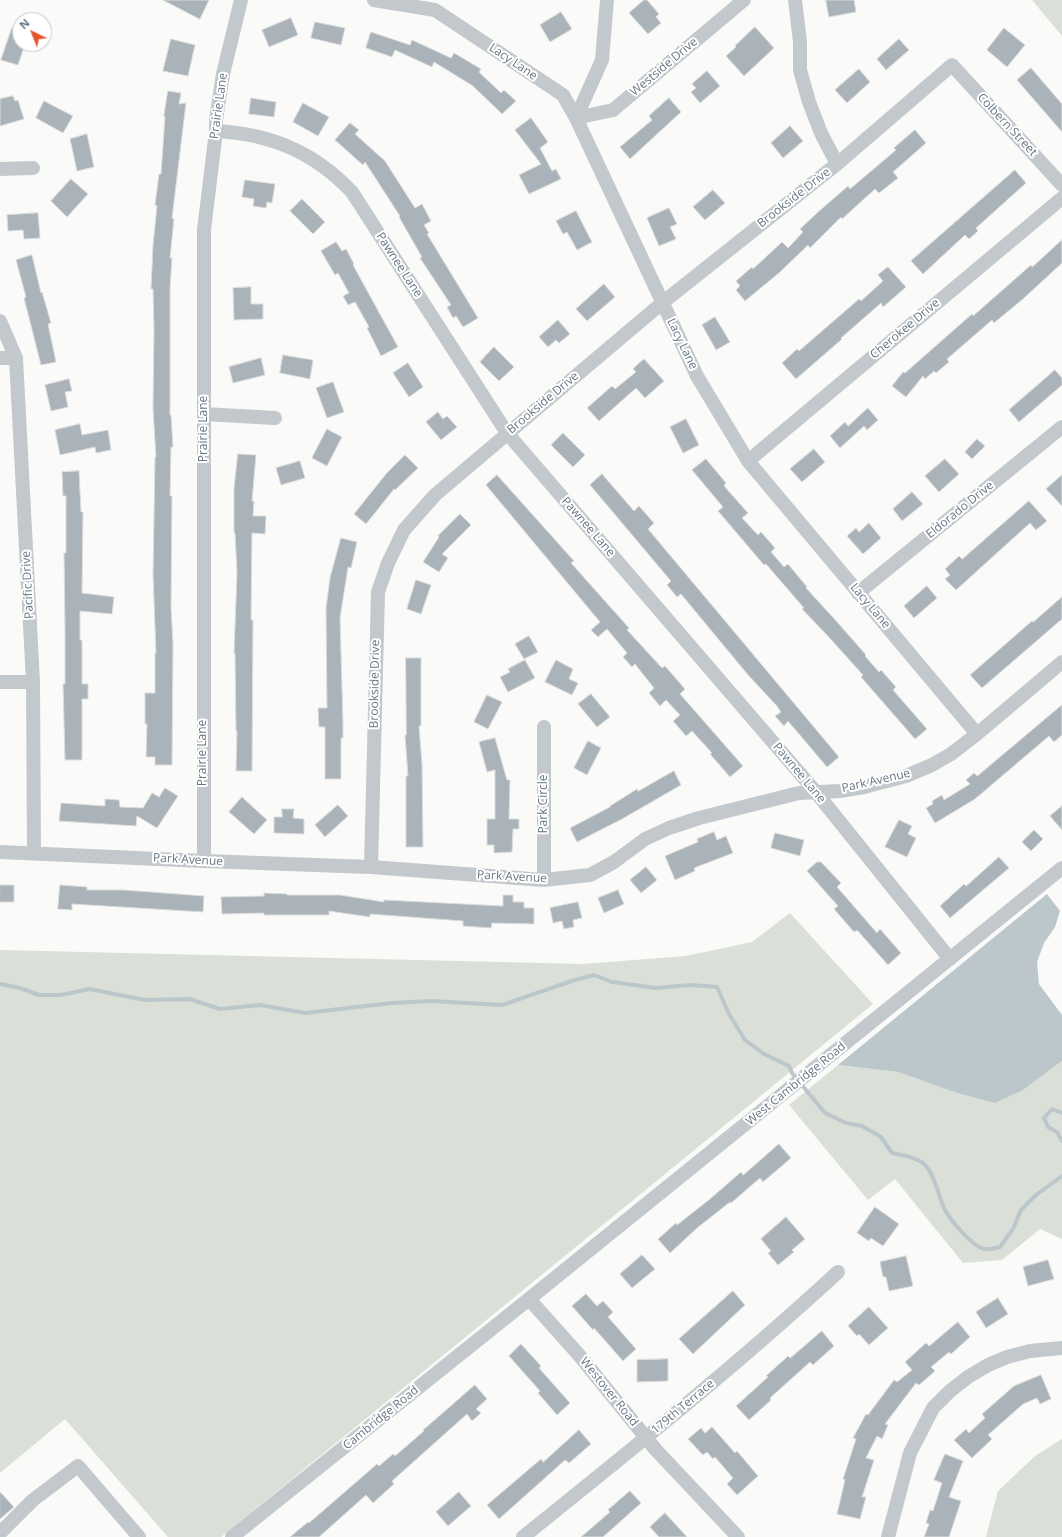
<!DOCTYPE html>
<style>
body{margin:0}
#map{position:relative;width:1062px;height:1537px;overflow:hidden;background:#fafaf8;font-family:"Open Sans",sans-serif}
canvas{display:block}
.north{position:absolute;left:12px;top:12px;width:40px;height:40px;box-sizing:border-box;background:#fff;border:1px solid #c1c8cd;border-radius:50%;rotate:317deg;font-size:11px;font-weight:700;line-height:16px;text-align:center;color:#657683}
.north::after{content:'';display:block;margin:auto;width:14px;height:18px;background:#e4572e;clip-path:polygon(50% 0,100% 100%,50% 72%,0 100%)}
</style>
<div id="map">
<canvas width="1062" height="1537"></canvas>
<div class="north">N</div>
</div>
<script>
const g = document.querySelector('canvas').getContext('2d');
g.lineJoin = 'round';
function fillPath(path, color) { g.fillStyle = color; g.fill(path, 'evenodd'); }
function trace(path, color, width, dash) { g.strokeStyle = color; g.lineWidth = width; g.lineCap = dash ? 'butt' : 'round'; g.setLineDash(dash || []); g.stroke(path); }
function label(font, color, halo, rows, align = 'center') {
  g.font = font + ' "Open Sans",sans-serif'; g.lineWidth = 4; g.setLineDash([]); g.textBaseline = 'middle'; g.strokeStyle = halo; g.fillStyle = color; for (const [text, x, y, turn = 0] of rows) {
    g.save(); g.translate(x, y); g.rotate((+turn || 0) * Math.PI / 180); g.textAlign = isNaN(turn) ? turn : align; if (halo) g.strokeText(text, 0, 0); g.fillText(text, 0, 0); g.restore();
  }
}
fillPath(new Path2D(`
 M1032,0H1062V36Z
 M790,913L873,1004L221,1537H168L65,1419L0,1473V950L583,964L686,956L752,942Z
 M1062,1061V1239L1040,1229L1002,1260L963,1263L895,1179L868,1200L789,1105L838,1065L898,1072L954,1092L1023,1090Z
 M1062,1439V1537H986L998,1491L1035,1456Z`), '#dadfd7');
fillPath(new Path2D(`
 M1047,894L1060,911L1055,927L1044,943L1037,962L1039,984L1062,1015V1061L1023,1090L995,1103L954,1092L898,1072L838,1065Z`), '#bbc7cb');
trace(new Path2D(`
 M0,984L20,988L39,995H61L89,989L145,1000L190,999L220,1009L260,1005L305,1013L392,1003L431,1001L502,1005L572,981L594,975L612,982L656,988L691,985L717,987L729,1014L745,1040L764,1054L789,1066L792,1073L825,1113L846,1123L862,1126L881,1137L892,1153C902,1155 918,1157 926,1166C936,1178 938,1194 944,1208C950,1220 971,1245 984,1249C989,1250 995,1248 1000,1247L1013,1229L1021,1210L1036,1195L1062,1176
 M1062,1113L1052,1109L1044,1118L1048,1127L1057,1132L1062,1141`), '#bbc7cb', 4);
const building = new Path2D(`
 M163,0H209L200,19Z
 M644,0H647L659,14L656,17L661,23L648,34L629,13Z
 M826,0H854L856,12L829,17Z
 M561,12L572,29L550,42L540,25Z
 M291,18L298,35L269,47L262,30Z
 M315,22L345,28L341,45L311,38Z
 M755,27L774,48L744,76L726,56L736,47L735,46Z
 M12,28L20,31V44H25L18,65L1,60Z
 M1004,28L1025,45L1007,67L987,50Z
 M371,32L410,45L412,40L451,58L454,53L481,69L479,72L501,93L504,90L516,101L502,114L473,86L434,62L432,67L395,50L392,57L366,48Z
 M171,39L195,45L188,76L163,71Z
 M899,39L909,50L886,70L877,59Z
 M1031,68L1062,104V132L1017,80Z
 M859,69L870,82L847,103L835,90Z
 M707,71L720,86L700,103L691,92L696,88L692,84Z
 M168,91L181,93L179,104L186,103L172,218L174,219L170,258H172L170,289V415H171L173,447H171L170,496H172L171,607L173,644L172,765H155V757H146L147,724H145V693H155V653H156L153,575L155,457H156L153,409L154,329L153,289H151L153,245L157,206L155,205L159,174H161L165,117L164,116Z
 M13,96L15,101L18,100L24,119L0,126V99Z
 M251,98L276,102L274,117L249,114Z
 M669,98L681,112L630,159L620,147L652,120L649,116Z
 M44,101L73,116L63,133L36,118Z
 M303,103L329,117L318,136L293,122Z
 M531,118L548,142L540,148L552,171L556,169L561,179L529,194L519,175L541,164L515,130Z
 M350,123L359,130L355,134L385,161L415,208L422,204L431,221L424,225L429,233L427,234L478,318L463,327L456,316L453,318L447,307L451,305L420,258L422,257L399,217L400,216L365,162L363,165L335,140Z
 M790,126L803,141L783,158L771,143Z
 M915,130L926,143L893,172L898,178L879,193L875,189L842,219L841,217L810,248L808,245L780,272L745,301L736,290L740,286L736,281L752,267L753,269L782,242L788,248L803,232L800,229L817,213L848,186L850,189L896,150L894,148Z
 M87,134L94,167L77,171L70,139Z
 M1015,170L1026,183L976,228L978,231L969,239L965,235L923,274L911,261Z
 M71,179L88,194L67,217L51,201Z
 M245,180L275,184L272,203L267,202L266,208L253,206L254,199L242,197Z
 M713,190L725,203L705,220L693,207Z
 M302,199L325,222L313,234L290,211Z
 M669,208L677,224L670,227L676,239L659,246L647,218Z
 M576,211L592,242L577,250L567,232L563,234L556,221Z
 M38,213L40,238L24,239L23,230L8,231L7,215Z
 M1062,240V263L1024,298L994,323L992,320L947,359L949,362L936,373L934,371L925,379L923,376L906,397L892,386L903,372L905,373L972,314L973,316L1031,265L1032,267Z
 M336,242L342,251L346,249L354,264L353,265L398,347L381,356L367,328L369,327L355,302L348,305L343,296L349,293L338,273L335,275L321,251Z
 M32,255L41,293L42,292L51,323L48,324L56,362L41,365L24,298L26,297L16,260Z
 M888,267L906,287L883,307L881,303L841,338L842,339L796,379L782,363L797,349L799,351L859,299L861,301L883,281L878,275Z
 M604,284L615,297L587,321L576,309Z
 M251,287V304H263V319L234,320L233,288Z
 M715,317L730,342L716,350L702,325Z
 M558,320L570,334L559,343L556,340L548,347L539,337Z
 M494,347L514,367L499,381L480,362Z
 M283,355L313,360L310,379L280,373Z
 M261,358L265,375L233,383L229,367Z
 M644,359L664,381L645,398L636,388L599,421L587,408L612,386L615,389L636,372L633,369Z
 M408,363L423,387L409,397L393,373Z
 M1055,370L1062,378V385L1019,422L1009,410Z
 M69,379L72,391L65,392L68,407L51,411L45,385Z
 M333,382L344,412L327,418L316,388Z
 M868,408L878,420L867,430L864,426L840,448L830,436L845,422L848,426Z
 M438,412L443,419L447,416L457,427L441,440L426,422Z
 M686,419L699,445L683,453L670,427Z
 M80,424L82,435L108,430L111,450L96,453L95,447L60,455L55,430Z
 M327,429L342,437L327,466L312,458Z
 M563,433L585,455L573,467L551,445Z
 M977,439L985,446L972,459L965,452Z
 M814,449L825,462L802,482L790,469Z
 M238,454L256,455L252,501H254L253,516H266L265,534L252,533L251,620H253L252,771H236L237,731H236L235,653H234L237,573L235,533L234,532V489Z
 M405,455L418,468L395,490L394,489L366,524L354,514L386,474Z
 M706,459L726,483L724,486L748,513L742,518L758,535L761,532L775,548L771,552L784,567L788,564L807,587L806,588L838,623L866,655L865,656L879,672L881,670L896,687L893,690L927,729L915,739L861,677L863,675L826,634L802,609L804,608L766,564L764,565L718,511L723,507L692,470Z
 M945,459L959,474L939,492L925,476Z
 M300,461L305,478L281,485L276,468Z
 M79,471L81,512H83L82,593L114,597L112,614L80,611V640H82V684H88V699H82V760H65L63,684H65V629L64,553H66V496H63L62,472Z
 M602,474L634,511L639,506L654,523L648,529L839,757L827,767L788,721L784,726L775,716L781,712L777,706L749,676L681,594L677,597L667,585L671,581L590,485Z
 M497,475L574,561L571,563L629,628L627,630L662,668L665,666L685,689L680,694L743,766L730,777L710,754L712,753L692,731L686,736L673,721L680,715L666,700L660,706L649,693L654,688L635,664L632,667L623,657L627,653L607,629L598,637L591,630L600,622L486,485Z
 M1062,475V506L1046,489Z
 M912,492L923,504L902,521L893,509Z
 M1029,501L1047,521L1036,530L1030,523L956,590L945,579L950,575L945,569L959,556L962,559Z
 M460,514L471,525L442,554L448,558L439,572L423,562L439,537L438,536Z
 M869,523L881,538L863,554L847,536L856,528L859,532Z
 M341,538L357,542L351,568L348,567L340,618L343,724V738H341V779H325V727H319L318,708H327L326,608L330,578Z
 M416,580L431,585L421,614L407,609Z
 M927,586L937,598L914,618L904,606Z
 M1062,597V619L982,688L970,675L1032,621L1033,622Z
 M529,636L538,652L524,659L515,644Z
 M406,658H421V726H419L422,764L423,847H406V776H408L405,735H406Z
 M525,660L535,678L508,692L500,677L510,672L508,669Z
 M556,660L573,669L569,679L578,683L572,695L545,682Z
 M591,694L610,717L597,727L578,704Z
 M487,695L502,702L488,729L474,722Z
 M1062,705V735L1054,742L1049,736L975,799L935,823L926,808L933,804L932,801L942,795L944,800L970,784L966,780L974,773L977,776Z
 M495,738L507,780H510L509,819H519V829H513L512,852L494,853V845H487V819H495V770L487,772L479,742Z
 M588,741L601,748L587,775L574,768Z
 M674,771L681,785L622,819L577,842L570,828L610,807V806L637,789L638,791Z
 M165,788L178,796L157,828L137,816L136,826L59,821L61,803L105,806V799L119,800L120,807L143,808L152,793L159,797Z
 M242,797L267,820L254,834L229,812Z
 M338,805L348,816L325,837L315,825Z
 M1062,806V830L1050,816Z
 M282,809H294L293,818L304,819V834L274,833V817H282Z
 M899,820L912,826L908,834L916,838L907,857L885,847Z
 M1034,830L1043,839L1031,851L1022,842Z
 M714,832L717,840L726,836L733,853L694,868L695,871L675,880L665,856L698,842L697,839Z
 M775,833L804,840L800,856L771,848Z
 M999,857L1009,868L950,918L940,906L964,884L966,886Z
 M817,862H821L841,883L837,887L877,933L880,929L901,953L888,965L857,930L854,932L834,909L838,906L807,871Z
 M646,867L657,880L641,893L630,880Z
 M0,885H14V902H0Z
 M60,885L87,887V890H124L204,896L203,912L72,904V910L58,909Z
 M618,890L624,904L604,913L598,898Z
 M264,893L287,894V895H340L384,902V900L503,906V895H513V902H524V908H534V924L492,923L491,928L463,926V921L370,914V917L329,911V915H264V913L222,914L221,897L264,896Z
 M578,902L582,918L573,920L574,927L564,929L562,921L553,923L550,908Z
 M779,1144L791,1158L763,1182L760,1178L731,1203L730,1202L697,1228L670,1253L658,1239L676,1223L677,1225L710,1199L741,1172L743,1175Z
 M875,1207L899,1224L883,1246L871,1238L869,1241L857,1233Z
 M786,1217L805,1239L792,1250L794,1252L778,1265L768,1253L771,1251L761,1239Z
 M642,1255L655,1269L632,1288L620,1274Z
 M906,1256L913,1286L889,1291L886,1277H883L880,1262Z
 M1048,1260L1054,1279L1028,1286L1023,1267Z
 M733,1291L745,1305L693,1354L679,1339Z
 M586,1294L597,1306L603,1301L613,1312L608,1317L636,1349L623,1361L594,1328L593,1330L572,1306Z
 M998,1298L1008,1314L986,1328L976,1312Z
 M869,1307L888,1328L869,1345L859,1334L857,1336L848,1326Z
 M958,1322L970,1337L951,1354L949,1352L931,1367L935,1371L919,1385L916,1383L885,1424L888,1425L882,1439L877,1436L866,1458L874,1460L862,1497H866L860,1519L837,1514L845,1480L843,1479L856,1439L853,1438L866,1414L868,1415L894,1380L897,1382L912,1370L905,1362L926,1343L929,1346Z
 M822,1331L834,1346L813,1365L810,1362L770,1398L771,1400L749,1420L736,1406L768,1377L766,1376L788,1356L790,1358Z
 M521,1344L541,1366L539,1368L570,1403L557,1415L538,1393L540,1391L509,1356Z
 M668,1359V1381L637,1382V1360Z
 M1041,1375L1051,1399L1040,1404L1037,1398L1023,1404L988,1435L992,1439L972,1458L954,1440L966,1429L969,1433L985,1418L982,1414L1014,1386Z
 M475,1385L487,1399L476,1409L481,1413L472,1421L467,1414L392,1481L394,1484L373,1503L366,1495L319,1537H290L308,1522L309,1523L377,1464L379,1466L393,1454L395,1456L424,1431L423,1430L445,1411Z
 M712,1427L735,1453L737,1451L758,1476L737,1495L727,1484L733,1478L715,1457L713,1459L707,1452L703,1455L688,1439L701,1428L705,1433Z
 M579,1430L591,1444L569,1463L565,1460L499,1519L487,1505L541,1459L543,1462Z
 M945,1454L963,1461L949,1497L961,1501L949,1537H924L929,1524L926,1523L930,1510L933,1511L942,1483L934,1480Z
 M630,1491L641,1503L603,1537H581L610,1512L608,1510Z
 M0,1492L14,1507L0,1519Z
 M459,1492L471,1506L448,1526L436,1512Z
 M665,1513L687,1537H659L650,1527Z`);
fillPath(building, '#aab3b9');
trace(building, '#dcdcda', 1);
trace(new Path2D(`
 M374,0L435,10L563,95L576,118L697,376L748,461L977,734
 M795,0L800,42V70L809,102L821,133L837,164
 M576,118L613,110L744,0
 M576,118L602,60L607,0
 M216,131C271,134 314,152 352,192L507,433L815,791L950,959
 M0,169L33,168
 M0,321L16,358L33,682L34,853
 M0,358H16
 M204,414L275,418
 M748,461L1062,198
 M858,593L1062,427
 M0,682H33
 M544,727V880
 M0,852L204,861L371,867L544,880L590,875L614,862L645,839L669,828L699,818L799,793L840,791L864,787L906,776L932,765L951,754L977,734L1062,662
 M204,861V230L216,131V120L223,74L241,0
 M371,867L378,592L388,563L404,530L435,495L662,303L837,164L952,65L1062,185
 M529,1299L579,1355L656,1450L738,1537
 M0,1533L33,1500L78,1466L139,1537
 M232,1537L529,1299L1062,868
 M523,1537C630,1451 737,1365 838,1272
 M888,1537L910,1453L933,1408L950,1391L968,1377L988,1365L1007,1357L1030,1351L1062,1348`), '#c3c8cc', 14);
label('12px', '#657683', '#fff', [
 ["Lacy Lane",513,62,34],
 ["Westside Drive",664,67,-40],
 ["Prairie Lane",219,106,-82],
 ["Colbern Street",1007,125,47],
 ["Brookside Drive",794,198,-38],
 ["Pawnee Lane",399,265,57],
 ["Cherokee Drive",905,329,-40],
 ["Lacy Lane",682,344,64],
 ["Brookside Drive",543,403,-40],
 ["Prairie Lane",204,429,-90],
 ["Eldorado Drive",960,510,-39],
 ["Pawnee Lane",588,527,49],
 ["Pacific Drive",28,585,-93],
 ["Lacy Lane",870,606,50],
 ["Brookside Drive",375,684,-89],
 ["Prairie Lane",203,753,-90],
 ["Pawnee Lane",799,773,50],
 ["Park Avenue",876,781,-13],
 ["Park Circle",544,804,-90],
 ["Park Avenue",188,860,3],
 ["Park Avenue",512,877,3],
 ["West Cambridge Road",796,1084,-39],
 ["Westover Road",609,1392,51],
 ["179th Terrace",683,1407,-40],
 ["Cambridge Road",381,1418,-39]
]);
</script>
